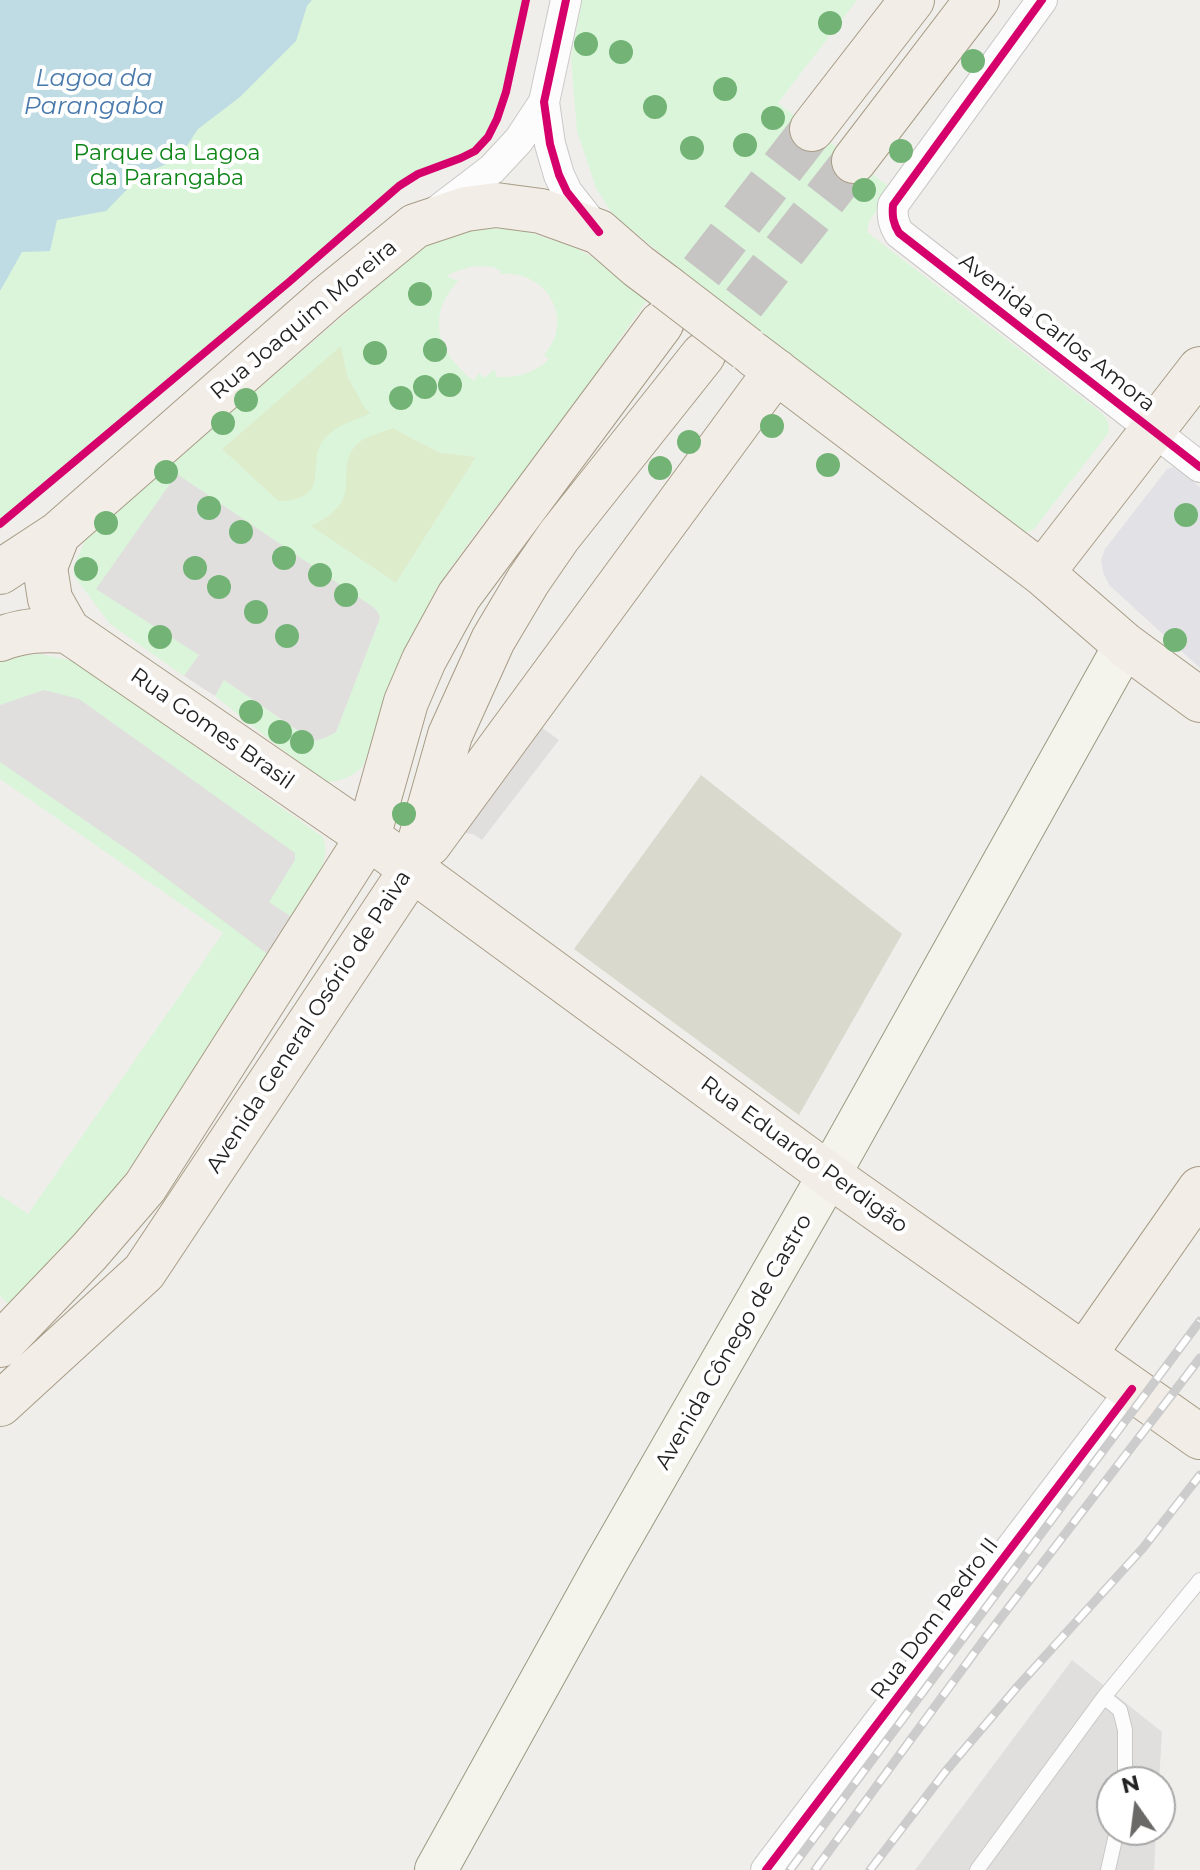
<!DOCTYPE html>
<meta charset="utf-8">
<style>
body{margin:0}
#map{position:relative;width:1200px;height:1870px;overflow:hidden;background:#f0eeeb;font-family:Montserrat,sans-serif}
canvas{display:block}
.north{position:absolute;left:1096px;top:1766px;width:80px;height:80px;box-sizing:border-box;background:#fff;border:2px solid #a7a7a7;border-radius:50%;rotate:346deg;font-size:22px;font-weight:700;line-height:32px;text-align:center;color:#222}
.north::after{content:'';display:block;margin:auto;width:28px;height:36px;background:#6a6968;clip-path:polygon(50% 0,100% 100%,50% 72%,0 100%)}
</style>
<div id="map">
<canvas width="1200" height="1870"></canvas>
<div class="north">N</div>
</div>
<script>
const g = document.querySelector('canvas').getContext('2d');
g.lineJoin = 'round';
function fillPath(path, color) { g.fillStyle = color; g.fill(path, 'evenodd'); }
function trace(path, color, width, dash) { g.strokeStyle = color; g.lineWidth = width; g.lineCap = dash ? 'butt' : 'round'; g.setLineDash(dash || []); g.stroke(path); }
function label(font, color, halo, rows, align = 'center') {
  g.font = font + ' Montserrat,sans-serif'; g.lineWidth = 8; g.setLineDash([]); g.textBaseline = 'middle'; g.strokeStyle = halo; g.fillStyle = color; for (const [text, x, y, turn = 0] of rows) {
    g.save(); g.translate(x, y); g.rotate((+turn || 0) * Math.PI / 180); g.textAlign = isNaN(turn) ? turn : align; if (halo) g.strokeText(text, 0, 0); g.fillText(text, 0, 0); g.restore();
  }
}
fillPath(new Path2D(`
 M701,775L902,934L799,1115L574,949Z`), '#d9d9cd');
fillPath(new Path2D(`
 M341,345L348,378L372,413L335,430L318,456L315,480L313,488L306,495L293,501H278L222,449Z
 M393,428L438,452L476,457L396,583L310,526C366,503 330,469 358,443C367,435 382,432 393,428Z`), '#ddeccb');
fillPath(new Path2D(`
 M0,0H526L506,92L497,119L488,137L475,151L461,158L418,174L399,186L289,282L0,524Z
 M582,0H857L778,103L892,189L869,221L867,232L1103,414L1108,422L1109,432L1034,529L1025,533L767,340L613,215L596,188L577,131L571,59Z
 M516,228L576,248L595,259L647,300L564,419L477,531L437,587L399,664L363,766C351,778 340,782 323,782L215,696L224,680L312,741L325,738L336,731L380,618L378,612L199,655L184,676L110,624L74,576V567L86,538L426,244L470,229ZM478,266L493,267L500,270L501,274C534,271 564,298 556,333C554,342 549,348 544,355L549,359C535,373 517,378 497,377L494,369L485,378L479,373L474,381C451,364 431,336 442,306C446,295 453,287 459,279L454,280L447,275L469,267ZM341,346L348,378L366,410L371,413C356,420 336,425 325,438C303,463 336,500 278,501L222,449ZM393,428L438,452L476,457L396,583L311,526C321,521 333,514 341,503C353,484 338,462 358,443C367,436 382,432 393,428Z
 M40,654L74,661L323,837C327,848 325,857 322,868L270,956L109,1199L12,1307L0,1296V1195L28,1214L223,933L0,779V661L7,657Z`), '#daf5da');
fillPath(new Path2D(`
 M177,474L373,607L378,612L380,618L336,732L325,738L313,741L224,680L215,696L184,676L199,655L96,589Z
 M44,690L79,699L295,853V860L269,902L293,918L270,956L134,854L0,762V705Z
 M534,722L559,740L482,840L473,834L464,833Z
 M1072,1660L1162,1732L1159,1782H1112V1830H1156L1154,1870H915Z`), '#e0dfde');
fillPath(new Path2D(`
 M1173,467L1200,487V668L1109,585L1103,572L1101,560L1105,549L1167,469Z`), '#e2e1e5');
fillPath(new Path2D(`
 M0,0H312L307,6L296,41L240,97L198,129L178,159L141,175L106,211L57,220L50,251L22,252L0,291Z`), '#bfdbe3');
trace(new Path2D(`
 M661,324L812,129
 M703,355L854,161`), '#c7c5c3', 44, [44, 22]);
const lane = new Path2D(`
 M1104,1697L1120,1710L1125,1730V1782
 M977,1870L1104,1697L1200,1580
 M1108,1870L1117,1830`);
const street = new Path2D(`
 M566,0L544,102L550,144L559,175L567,192L597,230
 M1042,0L893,205C892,216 893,223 899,233L1200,467
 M437,211L492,169L519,140L544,102
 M766,1870L1132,1389`);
const secondary = new Path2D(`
 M436,1870L605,1565L829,1175L1125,645`);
const primary = new Path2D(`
 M812,129L912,0
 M854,161L977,0
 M753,354L1042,573L1125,645L1200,700
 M58,534L45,567L50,599L68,631
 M0,572L58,534L328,297L415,226L466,209L496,205L541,211L599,232L638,266L666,287
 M1042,573L1200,369
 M0,639C23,630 44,629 68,631L368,837L829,1175L1200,1437
 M429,844L776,371
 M0,1345L89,1252L145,1187L368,837L406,702L424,660L459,596L661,324
 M1084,1355L1200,1189
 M0,1404L144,1272L412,869L450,735L493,640L528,581L559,536L703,355`);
trace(lane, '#c9c8c7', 16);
trace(street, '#c9c8c7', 32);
trace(secondary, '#999a82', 44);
trace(primary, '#a79c86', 46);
trace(lane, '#fdfcfc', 14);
trace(street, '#fdfcfc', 30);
trace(secondary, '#f4f4ed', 42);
trace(primary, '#f3ede7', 44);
const rail = new Path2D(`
 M790,1870L1200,1321
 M815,1870L986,1637L1200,1358
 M870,1870L945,1772L1018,1686L1143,1548L1200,1475`);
trace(rail, '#ccc', 9);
trace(rail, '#fff', 6, [18]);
const primaryBridge = new Path2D(`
 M666,287L747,349`);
trace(primaryBridge, '#a79c86', 46, []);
trace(primaryBridge, '#f3ede7', 44);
trace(new Path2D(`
 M566,0L544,102L550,144L559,175L567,192L599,232
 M1042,0L893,205C892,216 893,223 899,233L1200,467
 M0,524L289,282L399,186L418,174L461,158L475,151L488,137L497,119L506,92L526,0
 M766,1870L1132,1389`), '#d6006c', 8);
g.fillStyle = '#73b476';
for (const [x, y] of [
 [830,23],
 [586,44],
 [621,52],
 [973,61],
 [725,89],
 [655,107],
 [773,118],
 [745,145],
 [692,148],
 [901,151],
 [864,190],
 [420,294],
 [435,350],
 [375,353],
 [450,385],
 [425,387],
 [401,398],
 [246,400],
 [223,423],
 [772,426],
 [689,442],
 [828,465],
 [660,468],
 [166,472],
 [209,508],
 [1186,515],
 [106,523],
 [241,532],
 [284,558],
 [195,568],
 [86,569],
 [320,575],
 [219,587],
 [346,595],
 [256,612],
 [287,636],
 [160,637],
 [1175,640],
 [251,712],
 [280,732],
 [302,742],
 [404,814]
]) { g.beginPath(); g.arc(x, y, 12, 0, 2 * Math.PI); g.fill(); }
label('22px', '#0c8416', '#fff', [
 ["Parque da Lagoa",167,154],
 ["da Parangaba",167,179]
]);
label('22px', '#222', '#fff', [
 ["Rua Joaquim Moreira",304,320,-40],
 ["Avenida Carlos Amora",1057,333,38],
 ["Rua Gomes Brasil",212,729,35],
 ["Avenida General Osório de Paiva",309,1022,-57],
 ["Rua Eduardo Perdigão",804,1155,36],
 ["Avenida Cônego de Castro",734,1342,-60],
 ["Rua Dom Pedro II",935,1619,-53]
]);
label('italic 24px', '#4a7aab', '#fff', [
 ["Lagoa da",94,79],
 ["Parangaba",94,107]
]);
</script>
